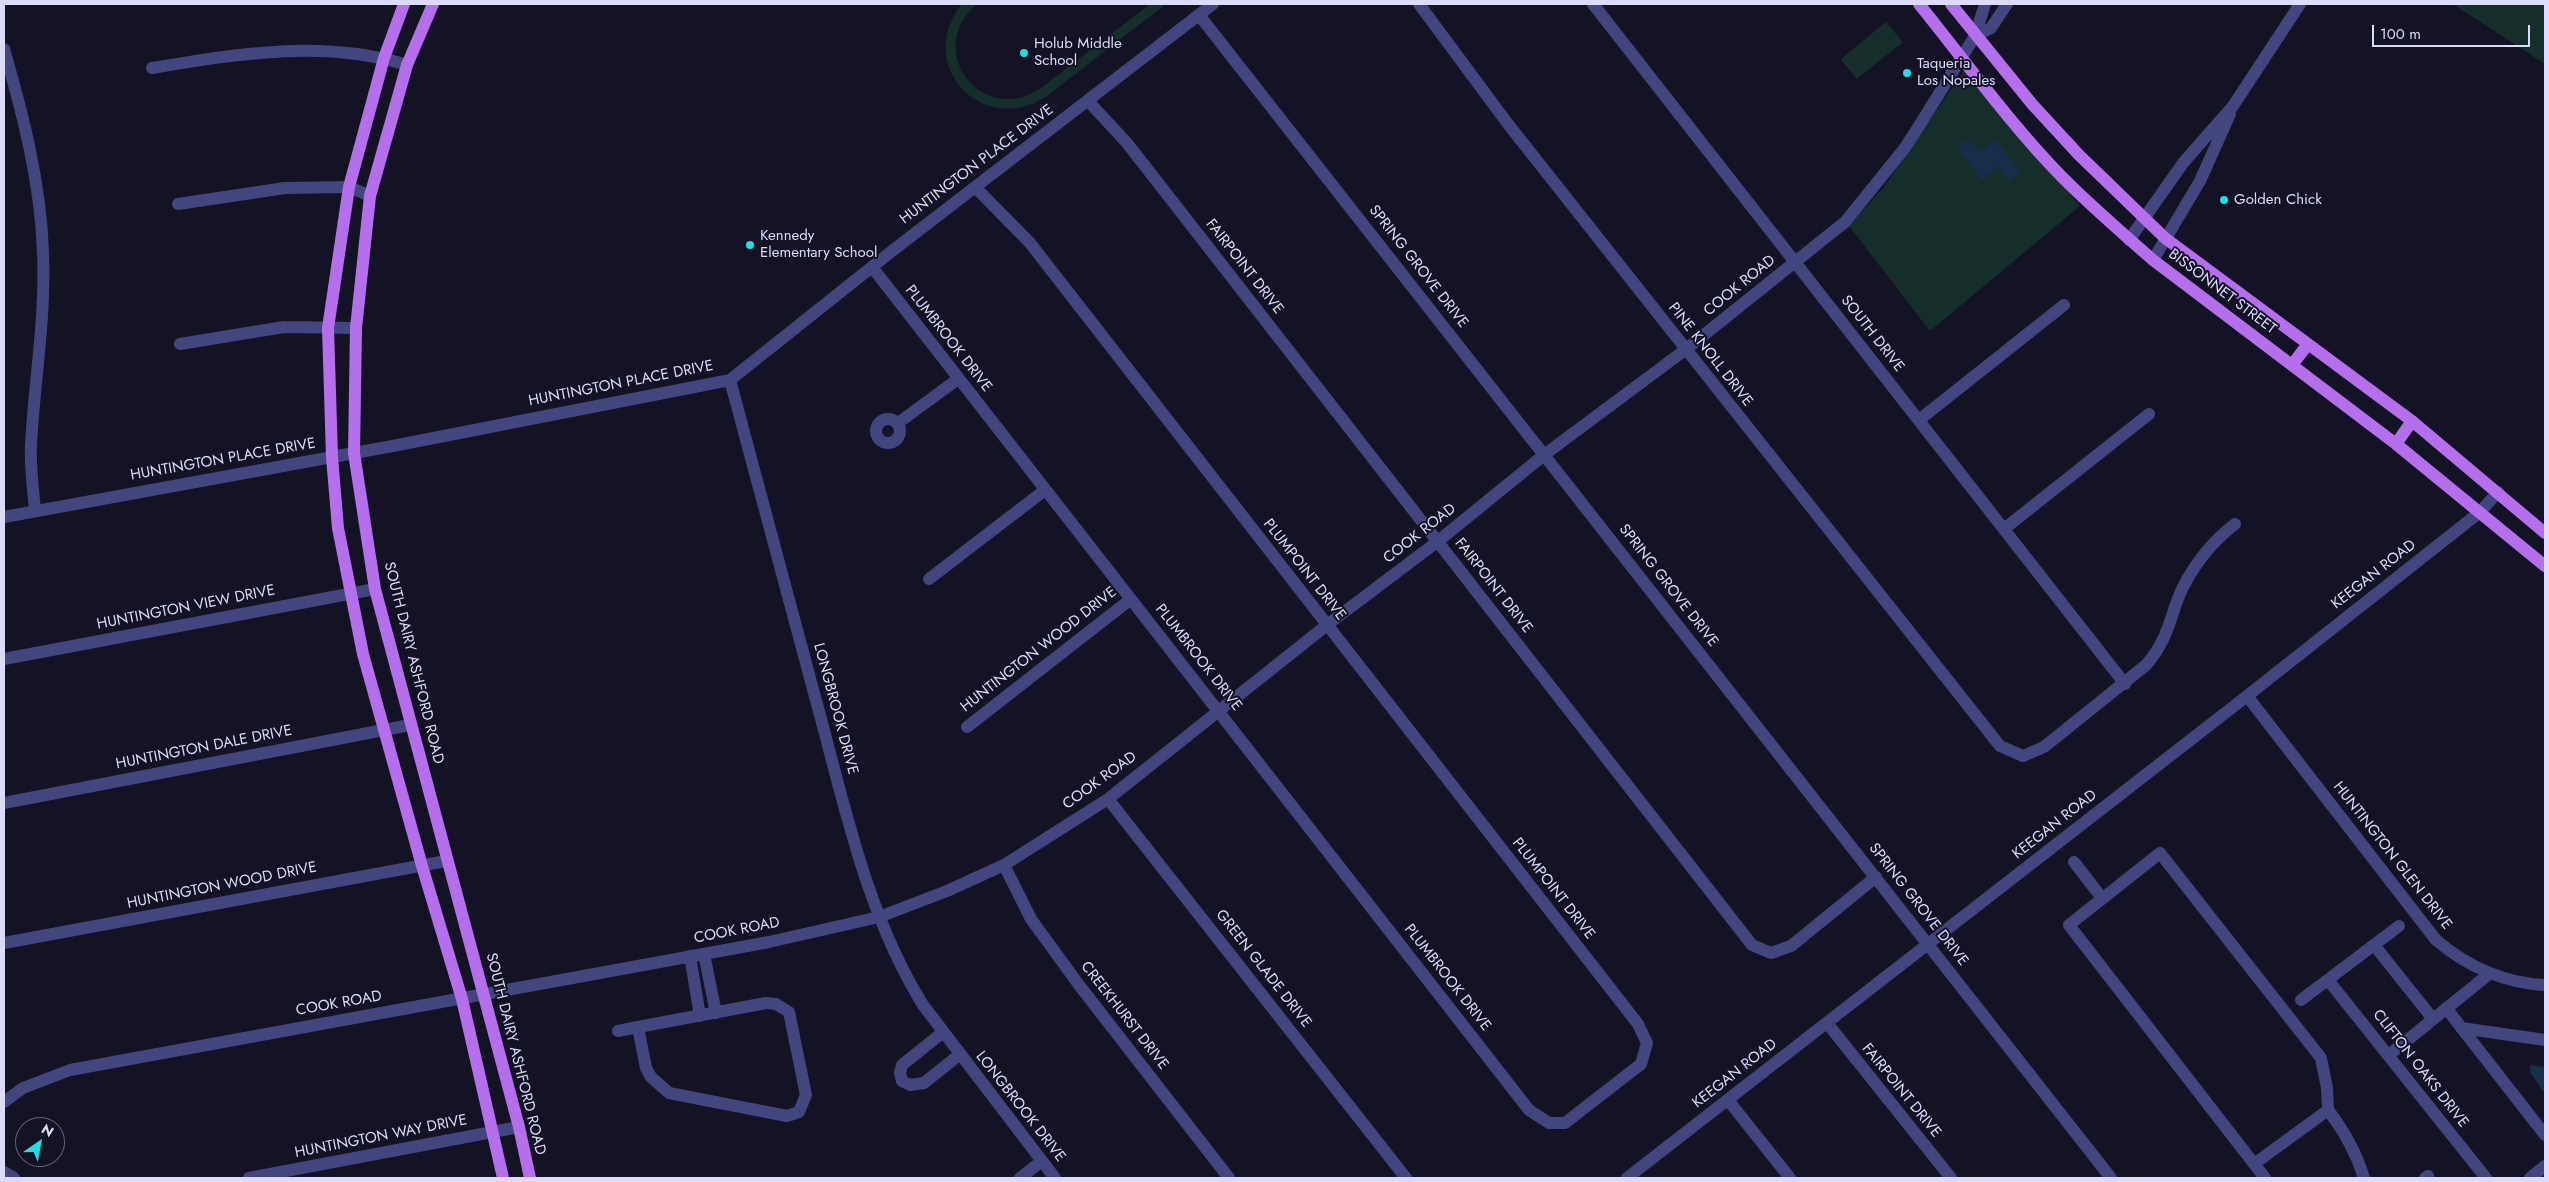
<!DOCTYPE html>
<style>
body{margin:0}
#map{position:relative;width:2549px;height:1182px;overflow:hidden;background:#141225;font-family:Jost,sans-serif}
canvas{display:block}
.frame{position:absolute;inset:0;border:5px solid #dcdbfa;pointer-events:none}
.north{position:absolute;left:15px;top:1117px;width:50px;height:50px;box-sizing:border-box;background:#141225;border:1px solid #64627a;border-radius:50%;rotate:33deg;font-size:14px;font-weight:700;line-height:20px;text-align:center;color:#dcdbfa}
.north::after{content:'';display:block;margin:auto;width:18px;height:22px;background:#1edde3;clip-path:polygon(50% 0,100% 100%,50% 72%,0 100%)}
.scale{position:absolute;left:2372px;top:25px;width:158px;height:22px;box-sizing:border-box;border:2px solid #dcdbfa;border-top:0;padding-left:6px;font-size:15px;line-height:18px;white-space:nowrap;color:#dcdbfa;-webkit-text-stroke:4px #141225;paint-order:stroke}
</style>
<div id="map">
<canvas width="2549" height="1182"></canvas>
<div class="frame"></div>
<div class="north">N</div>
<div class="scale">100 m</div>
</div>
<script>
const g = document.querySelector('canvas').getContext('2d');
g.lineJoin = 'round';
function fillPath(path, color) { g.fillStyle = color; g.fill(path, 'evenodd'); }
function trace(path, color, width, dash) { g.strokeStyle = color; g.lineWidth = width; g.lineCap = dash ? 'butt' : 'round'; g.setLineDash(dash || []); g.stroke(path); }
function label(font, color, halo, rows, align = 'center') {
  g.font = font + ' Jost,sans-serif'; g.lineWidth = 4; g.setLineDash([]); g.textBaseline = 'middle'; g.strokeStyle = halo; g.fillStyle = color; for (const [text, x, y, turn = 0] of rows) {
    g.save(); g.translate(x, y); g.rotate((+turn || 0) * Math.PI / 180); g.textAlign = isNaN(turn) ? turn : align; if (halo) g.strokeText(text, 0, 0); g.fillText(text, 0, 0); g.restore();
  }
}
fillPath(new Path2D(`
 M962,4H977C923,50 982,128 1041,88L1150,4H1166L1047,96C983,139 913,64 962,4Z
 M2452,4H2545V64L2453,4Z
 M1886,22L1903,42L1857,79L1842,61V58Z
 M1964,70L2080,206L1930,331L1849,226L1884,187Z`), '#162e2b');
fillPath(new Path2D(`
 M1968,140L1980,152L1996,140L2021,172L2009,181L1998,167L1982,180L1960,151V145Z
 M2530,1065L2545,1067V1094L2530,1072Z`), '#172e4a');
trace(new Path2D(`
 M1419,4L1508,124L2000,746L2023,756L2044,747L2146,665C2169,639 2169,618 2182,589C2195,563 2213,541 2235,524
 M1593,4L2125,684
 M1199,15L2111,1178
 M1975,36L1991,28L2007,4
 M4,49C23,115 41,184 43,253C46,318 34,382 31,446C30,467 33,489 35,510
 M152,68C236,54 323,39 407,65
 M1088,101L1127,143L1752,945L1771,953L1791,946L1876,877
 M178,204L285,188L349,187L370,196
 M2129,240L2183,163L2233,106L2300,4
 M2153,260L2200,181L2230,114
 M872,267L1529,1110L1549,1123H1565L1641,1064L1647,1043L1638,1024L1030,243L976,188
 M180,344L284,327L356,328
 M730,380C760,493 790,606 821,719C847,816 869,918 923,1005L1055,1178
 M876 431a12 12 0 1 1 24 0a12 12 0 1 1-24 0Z
 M1919,420L2064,305
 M898,423L958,379
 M4,517L398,445L730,380L892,251L1213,4
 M2004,529L2149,414
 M929,579L1045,490
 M4,659L375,589
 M2247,696L2436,940C2468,967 2503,983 2545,985
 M967,727L1131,599
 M1108,799L1406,1178
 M4,803L410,725
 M2074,862L2102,898
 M1004,865L1031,919L1079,985L1229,1178
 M4,943L446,861
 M2374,945L2433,1019
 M704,954L716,1013
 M690,956L700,1016
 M2328,980L2486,1178
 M2301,1000L2399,926
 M2446,1008L2545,1135
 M1827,1023L1951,1178
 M2461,1028L2545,1040
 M618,1031L638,1027L766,1003L776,1004L789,1012L806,1095L799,1112L787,1116L669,1093L651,1077L646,1068L638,1027
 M942,1033L902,1065L900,1073L902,1081L910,1085L924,1083L959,1055
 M2389,1055L2489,974
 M1728,1100L1790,1178
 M4,1102L23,1088L70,1070L769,942L879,917L947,891L1004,865L1108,799L1327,625L1437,542L1544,455L1685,350L1845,222L1904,149L1919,126L1975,36L1985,4
 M2328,1110C2345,1132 2356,1152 2364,1178
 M2254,1164L2328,1110L2327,1088L2321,1058L2160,853L2069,925L2265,1178
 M4,1172L14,1178
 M249,1178L519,1127
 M1020,1178L1042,1161
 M1627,1178L2247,696L2480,512L2498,492
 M2425,1178L2428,1176
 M2530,1178L2545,1166`), '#43457e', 12);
trace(new Path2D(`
 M404,4L384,58L349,187L328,328L332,457L338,528L363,654L422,866L462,999L503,1178
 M433,4L407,65L370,196L356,328L354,453L375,589L519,1127L530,1178
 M1919,4C1966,62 2010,124 2062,177C2091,206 2122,233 2153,260L2396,444L2545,566
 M1951,4L2032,104L2079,155L2165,238L2412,421L2545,533
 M2292,365L2308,344
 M2396,444L2412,421`), '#b56fed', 12);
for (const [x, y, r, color] of [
 [1024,53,5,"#1edde3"],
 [1907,73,5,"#1edde3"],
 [2224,200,5,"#1edde3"],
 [750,245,5,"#1edde3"]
]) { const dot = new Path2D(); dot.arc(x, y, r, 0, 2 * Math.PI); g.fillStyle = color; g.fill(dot); trace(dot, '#141225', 2); }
label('15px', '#dcdbfa', '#141225', [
 ["Holub Middle",1034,44],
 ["School",1034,61],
 ["Taqueria",1917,64],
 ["Los Nopales",1917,81],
 ["Golden Chick",2234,200],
 ["Kennedy",760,236],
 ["Elementary School",760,253]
], 'left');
label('15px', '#dcdbfa', '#141225', [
 ["HUNTINGTON PLACE DRIVE",977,165,-37],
 ["FAIRPOINT DRIVE",1244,267,52],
 ["SPRING GROVE DRIVE",1418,267,52],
 ["COOK ROAD",1740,286,-39],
 ["BISSONNET STREET",2222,292,37],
 ["SOUTH DRIVE",1872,334,52],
 ["PLUMBROOK DRIVE",948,339,52],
 ["PINE KNOLL DRIVE",1710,355,52],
 ["HUNTINGTON PLACE DRIVE",621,384,-11],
 ["HUNTINGTON PLACE DRIVE",223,460,-10],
 ["COOK ROAD",1420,534,-38],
 ["PLUMPOINT DRIVE",1304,570,52],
 ["KEEGAN ROAD",2374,575,-38],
 ["FAIRPOINT DRIVE",1493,586,52],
 ["SPRING GROVE DRIVE",1668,586,52],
 ["HUNTINGTON VIEW DRIVE",186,608,-11],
 ["HUNTINGTON WOOD DRIVE",1039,650,-38],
 ["PLUMBROOK DRIVE",1198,658,52],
 ["SOUTH DAIRY ASHFORD ROAD",413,663,76],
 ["LONGBROOK DRIVE",835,709,75],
 ["HUNTINGTON DALE DRIVE",204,748,-11],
 ["COOK ROAD",1100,781,-36],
 ["KEEGAN ROAD",2055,825,-38],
 ["HUNTINGTON GLEN DRIVE",2392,856,52],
 ["HUNTINGTON WOOD DRIVE",222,886,-11],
 ["PLUMPOINT DRIVE",1553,889,52],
 ["SPRING GROVE DRIVE",1918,905,52],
 ["COOK ROAD",737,931,-11],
 ["GREEN GLADE DRIVE",1263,969,52],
 ["PLUMBROOK DRIVE",1447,978,52],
 ["COOK ROAD",339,1004,-10],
 ["CREEKHURST DRIVE",1124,1016,52],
 ["SOUTH DAIRY ASHFORD ROAD",515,1054,76],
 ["CLIFTON OAKS DRIVE",2420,1069,52],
 ["KEEGAN ROAD",1735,1074,-38],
 ["FAIRPOINT DRIVE",1901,1091,51],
 ["LONGBROOK DRIVE",1020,1107,52],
 ["HUNTINGTON WAY DRIVE",381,1137,-11]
]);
</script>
